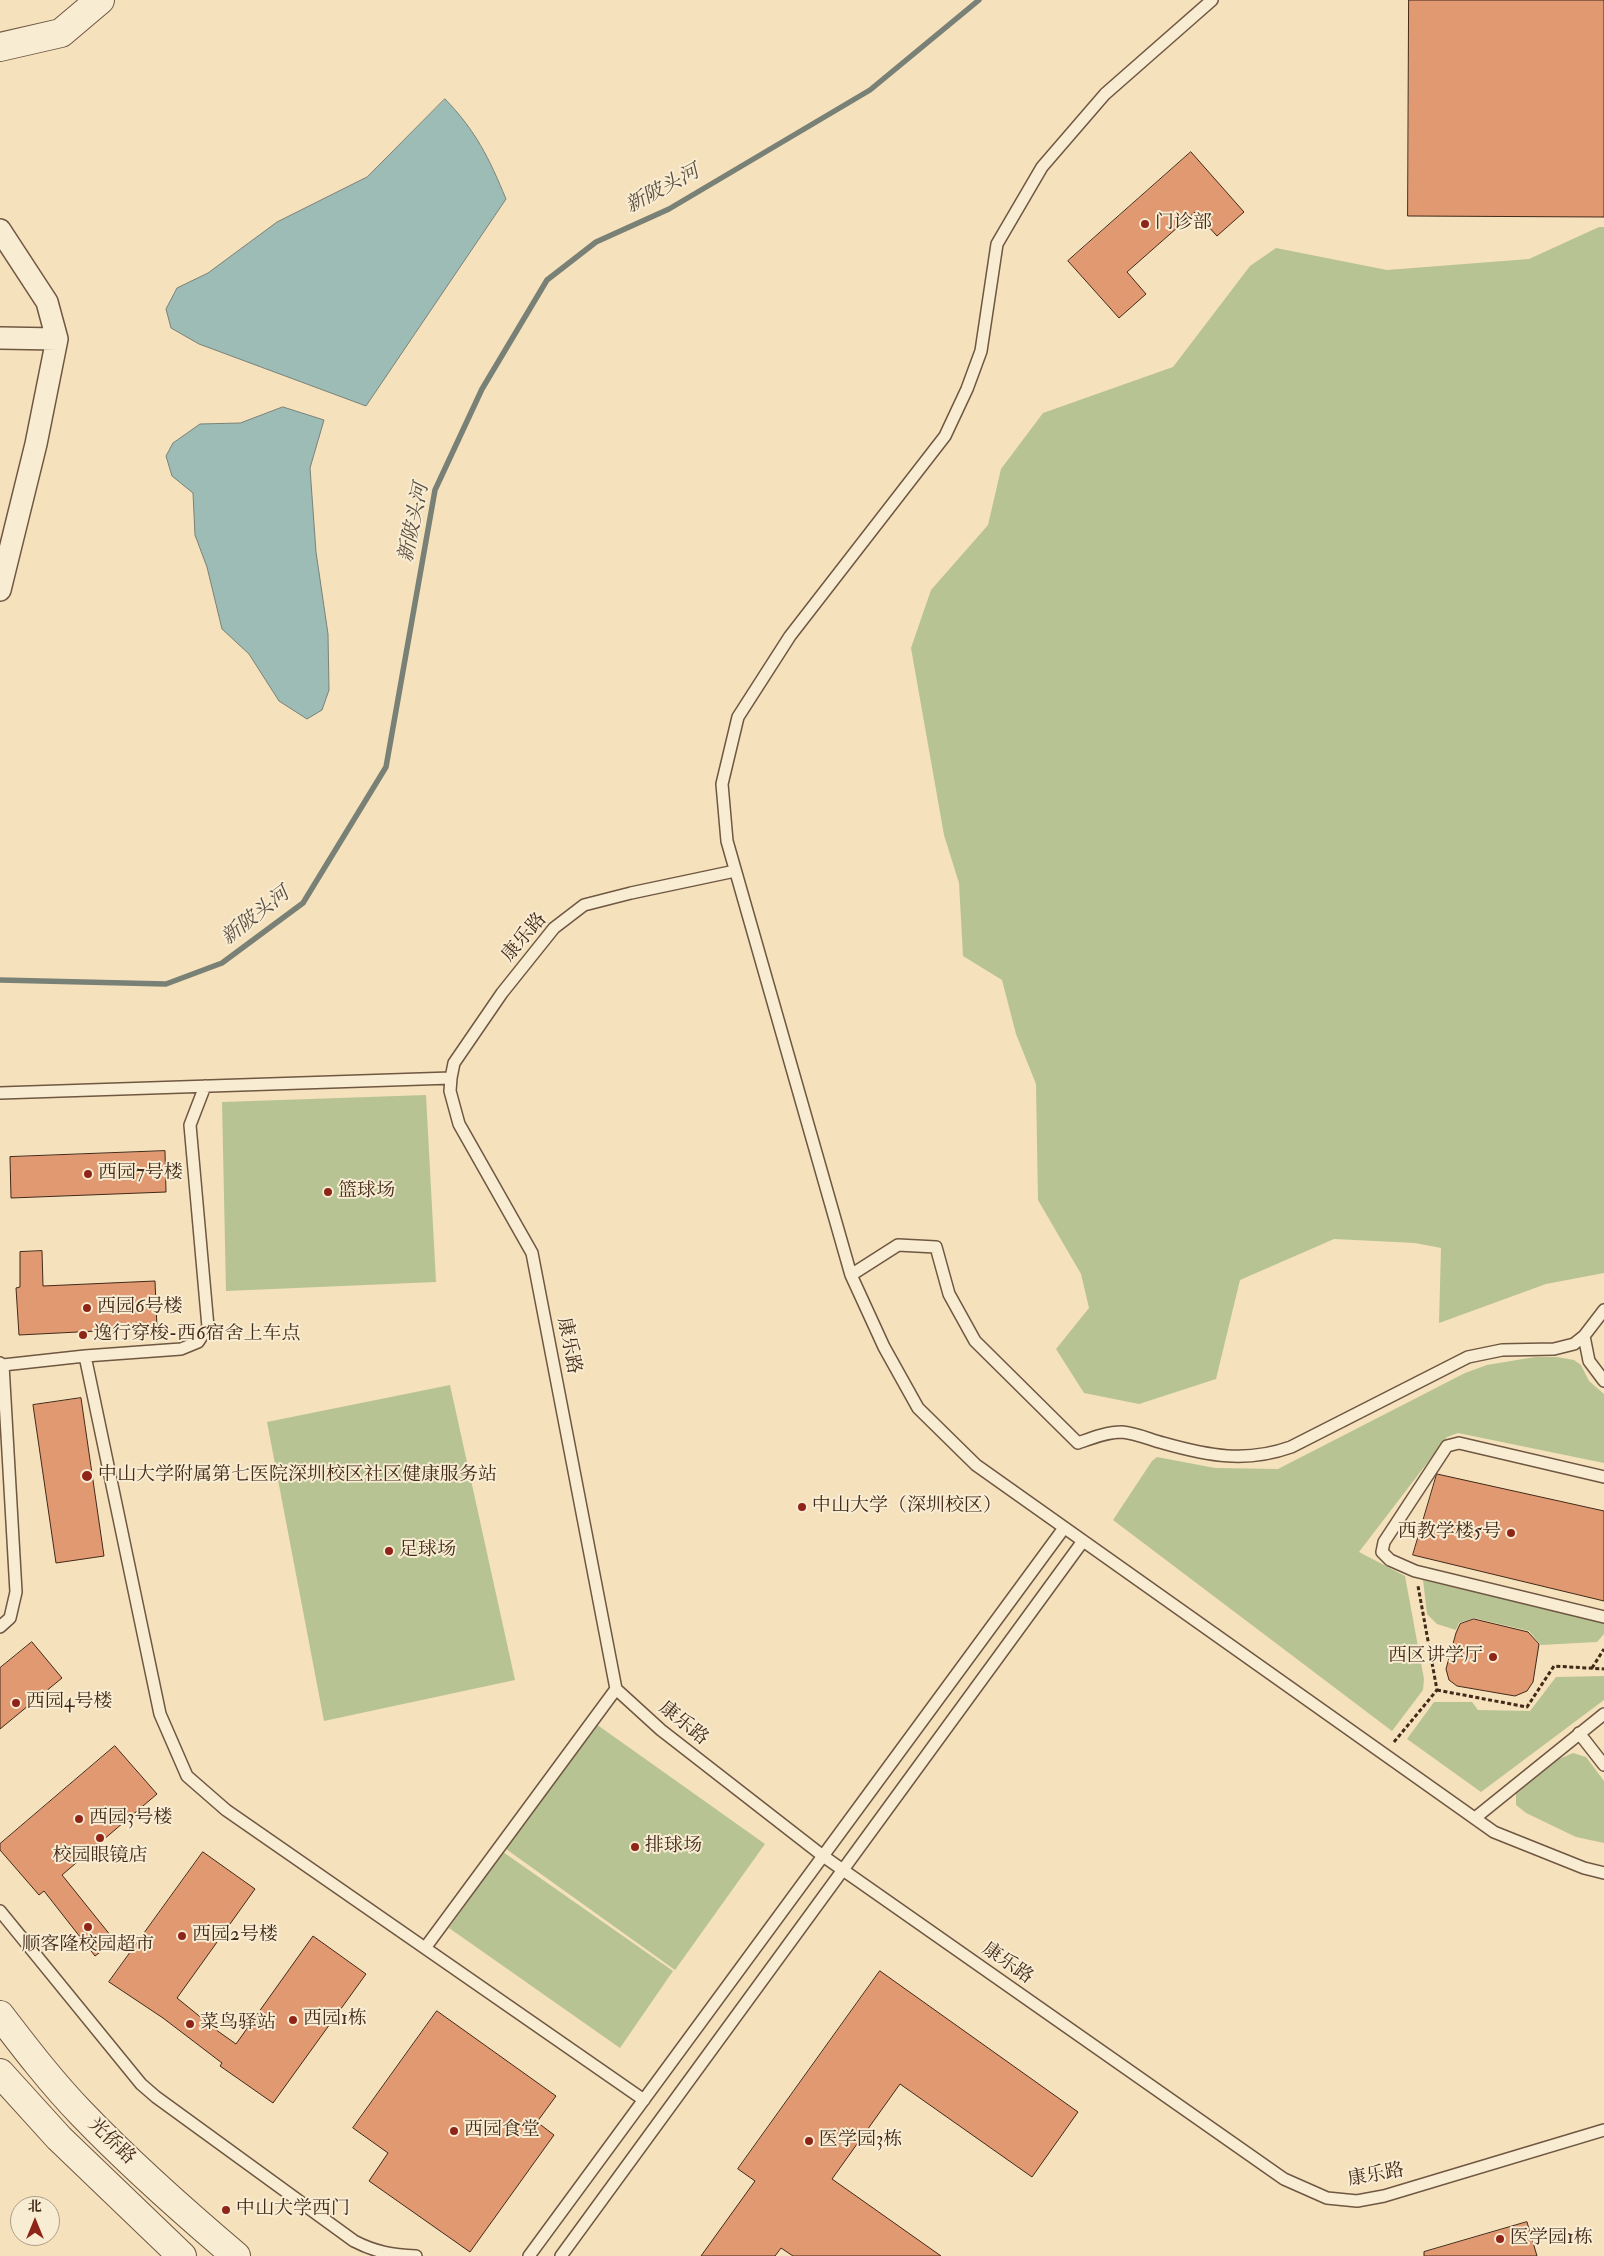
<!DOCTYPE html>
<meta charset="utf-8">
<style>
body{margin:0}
#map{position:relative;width:1604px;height:2256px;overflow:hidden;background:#f5e1bc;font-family:"IM FELL Double Pica","Noto Serif SC",serif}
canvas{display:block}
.north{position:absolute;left:10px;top:2196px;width:50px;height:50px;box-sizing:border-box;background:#f8ecd3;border:1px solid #af9e89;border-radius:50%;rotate:0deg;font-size:14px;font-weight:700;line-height:20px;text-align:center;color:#422919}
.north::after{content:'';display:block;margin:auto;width:18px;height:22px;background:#8f2418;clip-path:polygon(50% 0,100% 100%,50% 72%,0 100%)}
</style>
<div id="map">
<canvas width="1604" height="2256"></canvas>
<div class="north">北</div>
</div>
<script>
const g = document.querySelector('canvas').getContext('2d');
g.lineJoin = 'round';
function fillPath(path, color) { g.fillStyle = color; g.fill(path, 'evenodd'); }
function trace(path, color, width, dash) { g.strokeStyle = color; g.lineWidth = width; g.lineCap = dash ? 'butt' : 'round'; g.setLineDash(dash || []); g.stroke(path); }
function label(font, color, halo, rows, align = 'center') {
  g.font = font + ' "IM FELL Double Pica","Noto Serif SC",serif'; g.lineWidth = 4; g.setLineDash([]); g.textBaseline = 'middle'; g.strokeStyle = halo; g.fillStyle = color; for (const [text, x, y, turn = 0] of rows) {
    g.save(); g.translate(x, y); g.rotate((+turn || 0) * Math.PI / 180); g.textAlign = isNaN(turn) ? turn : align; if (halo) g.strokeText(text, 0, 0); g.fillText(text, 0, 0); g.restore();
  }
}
fillPath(new Path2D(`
 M1599,227H1604V1273L1546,1284L1439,1323L1441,1248L1415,1243L1334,1239L1240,1280L1216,1379L1139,1404L1084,1393L1056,1349L1089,1308L1081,1274L1038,1200L1036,1084L1016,1034L1002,980L963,956L959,883L944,835L911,648L931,590L988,525L1001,469L1043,413L1173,367L1250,266L1276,248L1387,270L1529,259Z
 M426,1095L436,1282L226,1291L222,1102Z
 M1535,1357H1557L1574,1360L1581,1365L1589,1381L1604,1394V1463L1458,1433L1447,1437L1359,1552L1405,1576L1424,1679L1423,1690L1392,1731L1113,1520L1152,1461L1157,1457L1215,1468L1278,1469L1465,1373L1487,1365Z
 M450,1385L515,1680L324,1721L267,1422Z
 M1423,1580L1604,1623V1634L1597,1642L1541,1645L1529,1631L1474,1618L1459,1623L1456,1630L1437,1624L1427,1614Z
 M1604,1676V1700L1481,1792L1407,1739L1434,1702H1472L1478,1710L1530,1711L1556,1677Z
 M596,1724L765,1844L675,1970L506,1849Z
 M1573,1753L1586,1757L1604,1781V1843L1576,1837L1526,1813L1516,1805V1794L1559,1759Z
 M503,1852L673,1971L620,2048L449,1928Z`), '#b8c394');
const water = new Path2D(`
 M445,99C476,131 489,158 506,199L366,406L199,344L171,328L166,309L177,288L208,273L277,222L367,177Z
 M283,407L324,420L310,468L316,552L328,634L329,690L322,710L307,719L279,701L249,654L222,629L207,567L195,535L193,493L172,476L166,456L173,443L200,424L240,423Z`);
fillPath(water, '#9dbcb6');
trace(water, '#798177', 1);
trace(new Path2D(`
 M0,980L166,984L222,963L303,903L386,767L435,490L482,389L547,280L596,242L669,209L870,90L979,0`), '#798177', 5.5);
const building = new Path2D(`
 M1409,0H1604V217L1408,216Z
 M1191,152L1244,212L1217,236L1195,212L1127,272L1146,294L1119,318L1068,261Z
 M165,1151L166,1192L11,1198L10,1157Z
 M42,1251L43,1286L155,1281L157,1328L19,1335L16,1288L20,1287V1252Z
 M81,1398L104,1556L56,1563L33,1405Z
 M1437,1474L1604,1511V1601L1413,1555Z
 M1474,1619L1528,1632L1539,1644L1533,1682L1527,1691L1515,1696L1457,1686L1449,1680L1446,1669L1456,1633L1460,1624Z
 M32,1642L62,1678L0,1729V1668Z
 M115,1746L157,1794L62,1875L115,1941L95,1956L44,1891L39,1895L0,1850V1844Z
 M203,1852L255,1889L177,1998L219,2032L236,2044L313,1936L366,1974L273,2103L220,2066L222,2063L163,2018L109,1982Z
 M880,1971L1078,2112L1032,2177L900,2084L832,2179L941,2256H793L781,2248L775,2256H701L755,2181L738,2169Z
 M437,2011L556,2096L537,2122L554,2135L470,2252L369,2181L388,2153L353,2128Z
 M1527,2222L1537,2256H1424V2252Z`);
fillPath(building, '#e19972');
trace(building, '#422919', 1);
const service = new Path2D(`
 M1212,0L1105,94L1042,167L997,244L981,351L967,389L945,436L790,636L738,717L722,784L727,841L851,1275L884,1347L918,1408L976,1465L1494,1832L1584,1868L1604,1873
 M735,871L631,893L584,905L554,928L502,993L454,1063L451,1078L450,1091L459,1124L532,1253L616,1689L661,1730L823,1856L1284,2179L1327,2198L1357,2201L1384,2196L1604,2130
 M0,1093L451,1078
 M851,1275L898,1245L936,1247L949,1294L975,1341L1078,1443C1092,1438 1107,1432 1122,1432C1136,1433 1151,1440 1163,1443C1209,1456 1246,1463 1291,1447L1468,1357L1502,1350L1554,1349L1574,1344L1584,1336L1604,1310
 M1584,1336L1589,1361L1604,1381
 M85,1356L160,1714L187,1776L226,1810L644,2100
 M0,1363L3,1365L16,1592L10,1618L0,1627
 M3,1365L85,1356L181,1349L198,1342L208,1327L190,1125L205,1086
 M1604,1477L1459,1443L1447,1446L1384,1542L1382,1552L1390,1560L1415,1571L1604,1617
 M1579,1733L1604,1765
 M1475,1818L1604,1714
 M0,1911L141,2084L156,2097L354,2241C375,2252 393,2255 416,2256
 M425,1948L616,1689
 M529,2256L1064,1528
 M561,2256L1083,1541`);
const minor = new Path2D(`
 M0,230L47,302L57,339L36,444L0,590
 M0,338L57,339`);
const tertiary = new Path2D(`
 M0,47L61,33L100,0
 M0,2015C26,2049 52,2083 82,2114C130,2164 183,2211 236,2256
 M0,2073L59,2138L182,2256`);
trace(service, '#6f5742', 14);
trace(minor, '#6f5742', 24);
trace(tertiary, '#6f5742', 30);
trace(new Path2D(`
 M1592,1668L1604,1649
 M1437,1690L1527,1707L1554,1666L1604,1669
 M1394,1742L1437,1690L1418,1586`), '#422919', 3, [4, 2.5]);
trace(service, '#f8ecd3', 11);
trace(minor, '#f8ecd3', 21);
trace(tertiary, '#f8ecd3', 28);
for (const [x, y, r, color] of [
 [1145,224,5,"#8f2418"],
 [88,1174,5,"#8f2418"],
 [328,1192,5,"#8f2418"],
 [87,1308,5,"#8f2418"],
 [83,1335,5,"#8f2418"],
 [87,1476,6,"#8f2418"],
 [802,1507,5,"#8f2418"],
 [1511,1533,5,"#8f2418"],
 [389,1551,5,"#8f2418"],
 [1493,1657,5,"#8f2418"],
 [16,1703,5,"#8f2418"],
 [79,1819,5,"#8f2418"],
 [100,1838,5,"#8f2418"],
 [635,1847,5,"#8f2418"],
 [88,1927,5,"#8f2418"],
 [182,1936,5,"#8f2418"],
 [293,2020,5,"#8f2418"],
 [190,2024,5,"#8f2418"],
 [454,2131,5,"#8f2418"],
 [809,2141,5,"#8f2418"],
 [226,2210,5,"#8f2418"],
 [1500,2239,5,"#8f2418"]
]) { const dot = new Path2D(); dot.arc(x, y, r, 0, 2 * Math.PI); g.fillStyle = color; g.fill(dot); trace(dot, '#f8ecd3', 2); }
label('19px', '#422919', '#f8ecd3', [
 ["门诊部",1155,224],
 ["西园7号楼",98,1174],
 ["篮球场",338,1192],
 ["西园6号楼",97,1308],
 ["逸行穿梭-西6宿舍上车点",93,1335],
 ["中山大学附属第七医院深圳校区社区健康服务站",98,1476],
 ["中山大学（深圳校区）",812,1507],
 ["西教学楼5号",1501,1533,"right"],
 ["足球场",399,1551],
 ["西区讲学厅",1483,1657,"right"],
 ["西园4号楼",26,1703],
 ["西园3号楼",89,1819],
 ["排球场",645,1847],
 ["校园眼镜店",100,1857,"center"],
 ["西园2号楼",192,1936],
 ["顺客隆校园超市",88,1946,"center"],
 ["西园1栋",303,2020],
 ["菜鸟驿站",200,2024],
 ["西园食堂",464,2131],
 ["医学园3栋",819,2141],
 ["中山大学西门",236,2210],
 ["医学园1栋",1510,2239]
], 'left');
label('19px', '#422919', '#f8ecd3', [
 ["康乐路",525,938,-49],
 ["康乐路",568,1346,79],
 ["康乐路",683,1724,39],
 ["康乐路",1007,1964,35],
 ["光侨路",111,2142,44],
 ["康乐路",1376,2176,-10]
]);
label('italic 20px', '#594e40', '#f8ecd3', [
 ["新陂头河",663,190,-28],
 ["新陂头河",415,523,-78],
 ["新陂头河",256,917,-38]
]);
</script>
